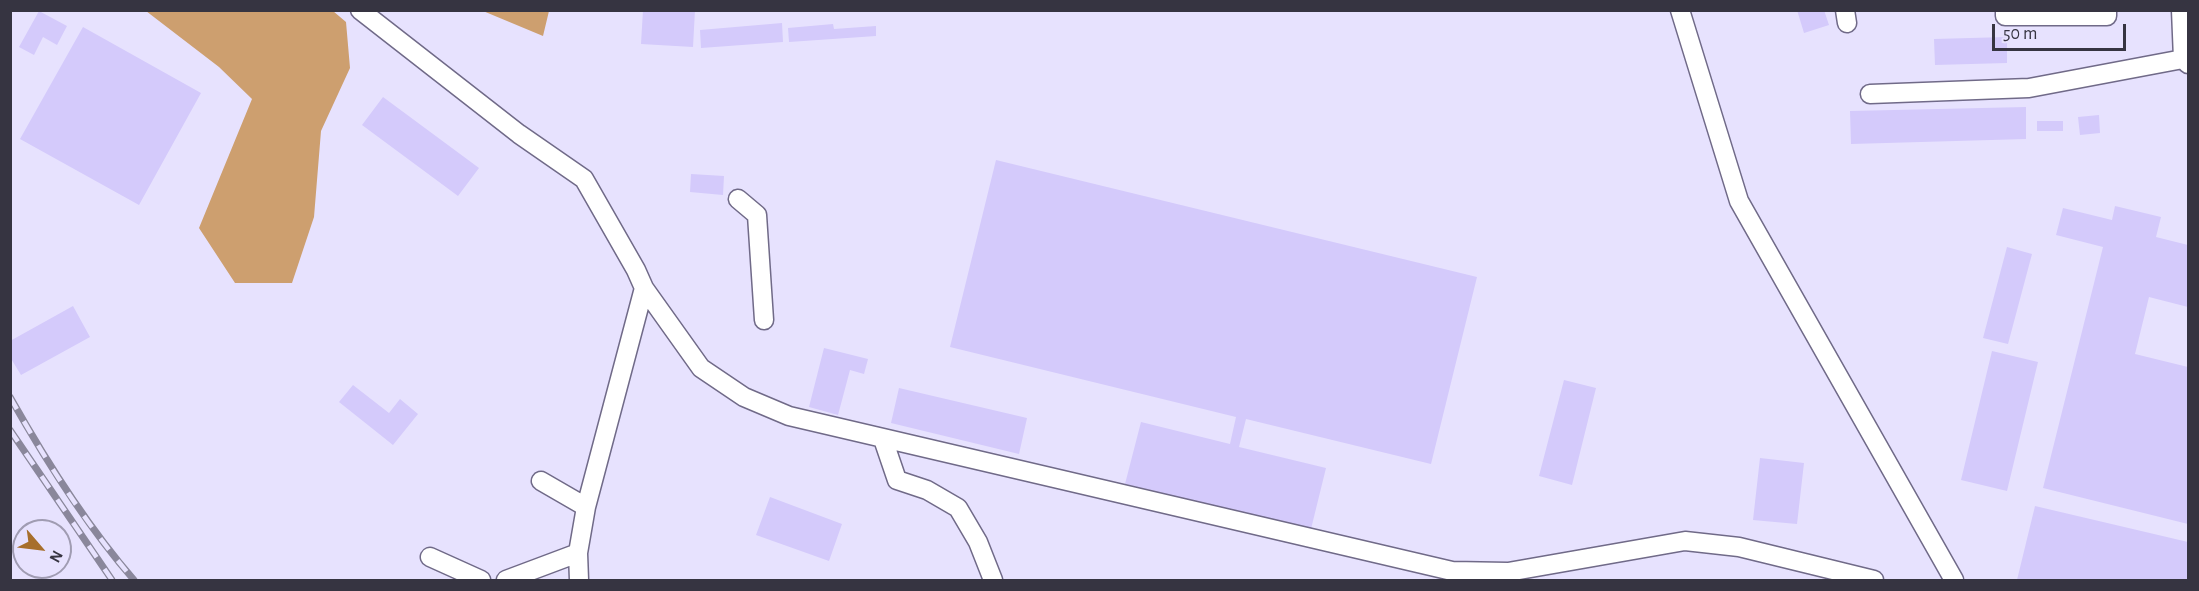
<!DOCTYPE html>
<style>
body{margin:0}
#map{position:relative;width:2199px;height:591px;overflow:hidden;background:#e7e2fe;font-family:"Alegreya Sans",sans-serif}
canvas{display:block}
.frame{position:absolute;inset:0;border:12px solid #363441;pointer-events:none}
.north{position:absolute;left:12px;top:519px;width:60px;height:60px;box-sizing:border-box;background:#e7e2fe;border:2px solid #a09cb2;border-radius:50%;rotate:118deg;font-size:16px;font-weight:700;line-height:24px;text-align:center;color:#363441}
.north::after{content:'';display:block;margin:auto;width:21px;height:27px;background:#a76f2c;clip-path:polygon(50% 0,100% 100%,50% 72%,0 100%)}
.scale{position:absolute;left:1992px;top:24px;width:134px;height:27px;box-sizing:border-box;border:3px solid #363441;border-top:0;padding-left:8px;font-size:18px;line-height:21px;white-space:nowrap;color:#363441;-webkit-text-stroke:4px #e7e2fe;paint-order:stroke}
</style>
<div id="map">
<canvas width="2199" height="591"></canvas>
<div class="frame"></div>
<div class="north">N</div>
<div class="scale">50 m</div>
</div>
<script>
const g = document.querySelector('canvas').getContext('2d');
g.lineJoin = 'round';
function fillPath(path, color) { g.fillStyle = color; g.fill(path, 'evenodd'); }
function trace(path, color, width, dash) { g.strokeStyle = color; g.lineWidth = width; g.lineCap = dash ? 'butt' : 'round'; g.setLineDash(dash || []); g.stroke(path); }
fillPath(new Path2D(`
 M146,11H333L346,22L350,68L321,131L314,217L292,283H235L199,228L252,99L219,67Z
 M483,11H549L543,36Z`), '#cd9f6f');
fillPath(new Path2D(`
 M643,10H695L693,47L641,44Z
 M1797,10H1824L1829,25L1804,33Z
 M39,11L67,26L57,45L43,37L34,55L19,47Z
 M782,23L783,42L701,48L700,30Z
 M833,24L834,29L876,26V36L789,42L788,28Z
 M83,27L201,93L139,205L20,139Z
 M2007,37V63L1935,65L1934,39Z
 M383,97L479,168L458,196L362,125Z
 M2026,107V139L1851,144L1850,111Z
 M2099,115L2100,133L2080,135L2078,117Z
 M2037,121H2063V131H2037Z
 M996,160L1477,277L1431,464L1246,419L1239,447L1326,468L1311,529L1125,484L1141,422L1230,444L1236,417L950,347Z
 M691,174L724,176L723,195L690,192Z
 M2115,206L2161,217L2156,237L2188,245V307L2149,297L2135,354L2188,367V524L2043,488L2103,247L2056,235L2063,208L2112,220Z
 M2007,247L2032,254L2008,344L1983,338Z
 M73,306L90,337L21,375L10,357V341Z
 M824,348L868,359L864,374L850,370L838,415L809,407Z
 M1992,351L2038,362L2007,491L1961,480Z
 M1564,380L1596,388L1572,485L1539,476Z
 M353,385L389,413L400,399L418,414L393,445L339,402Z
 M899,388L1027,418L1019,454L891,423Z
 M1760,458L1804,463L1797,524L1753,520Z
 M770,497L842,524L829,561L756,535Z
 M2035,506L2188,542V580H2017Z`), '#d4cafb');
const minor = new Path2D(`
 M360,10L519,134L584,179L636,270L644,288L701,368L744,397L789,416L1452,571L1508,572L1685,541L1739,547L1874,580
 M1680,10L1739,201L1954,580
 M1845,10L1847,23
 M2005,10V16H2107V10
 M2181,10L2183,59L2188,64
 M1870,94L2029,88L2183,59
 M738,199L757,215L764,320
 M883,439L897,480L927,490L958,508L978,542L993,580
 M541,481L586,507
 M430,557L481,580
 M506,580L578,553
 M579,580L578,553L586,507L644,288`);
trace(minor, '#706a88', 21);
trace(minor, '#fff', 18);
const rail = new Path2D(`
 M10,397C46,461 86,525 134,580
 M10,430L112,580`);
trace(rail, '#8a879b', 7);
trace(rail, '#e7e2fe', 4.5, [14]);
</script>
